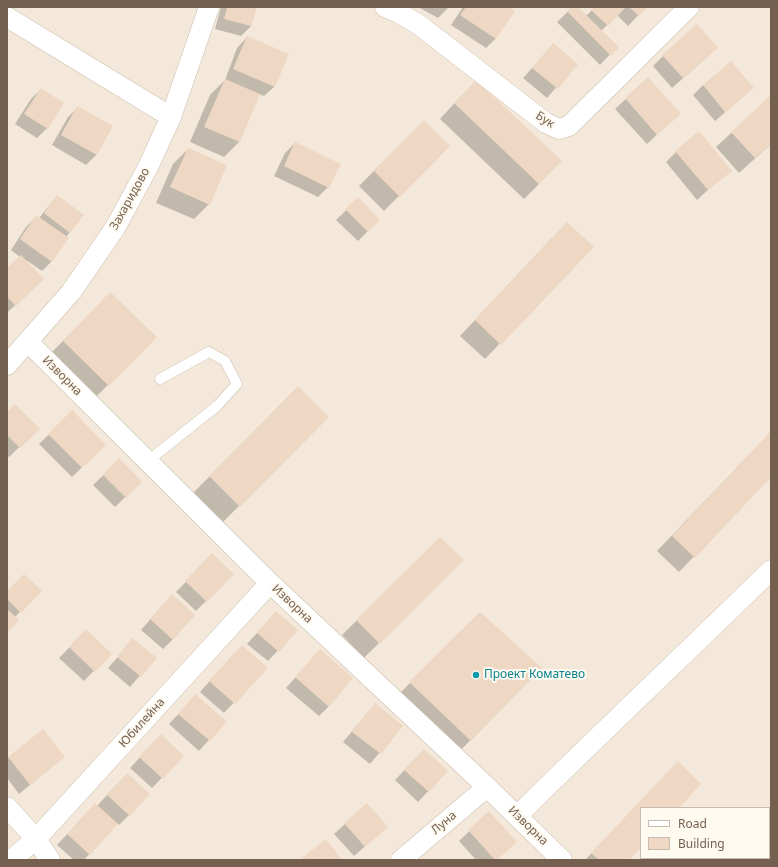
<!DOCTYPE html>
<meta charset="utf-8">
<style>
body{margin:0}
#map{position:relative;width:778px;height:867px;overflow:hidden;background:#fbf6ea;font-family:"Noto Sans",sans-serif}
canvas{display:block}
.frame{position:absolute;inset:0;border:8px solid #755f4e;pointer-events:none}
.legend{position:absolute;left:640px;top:807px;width:130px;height:52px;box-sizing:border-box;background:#fefaf0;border:1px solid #c7bcaf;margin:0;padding:5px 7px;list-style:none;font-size:12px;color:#755f4e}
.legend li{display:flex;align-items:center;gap:8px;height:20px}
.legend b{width:20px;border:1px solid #c7bcaf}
</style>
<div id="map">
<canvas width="778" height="867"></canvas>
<div class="frame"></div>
<ul class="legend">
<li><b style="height:5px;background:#fff"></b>Road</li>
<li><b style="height:11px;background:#efd8c3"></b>Building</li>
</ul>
</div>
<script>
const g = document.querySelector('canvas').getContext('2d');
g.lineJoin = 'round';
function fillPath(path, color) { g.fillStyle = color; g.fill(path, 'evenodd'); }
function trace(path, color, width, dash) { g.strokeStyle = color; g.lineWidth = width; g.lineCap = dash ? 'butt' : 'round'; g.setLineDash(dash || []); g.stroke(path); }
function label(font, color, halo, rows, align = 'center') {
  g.font = font + ' "Noto Sans",sans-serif'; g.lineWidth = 4; g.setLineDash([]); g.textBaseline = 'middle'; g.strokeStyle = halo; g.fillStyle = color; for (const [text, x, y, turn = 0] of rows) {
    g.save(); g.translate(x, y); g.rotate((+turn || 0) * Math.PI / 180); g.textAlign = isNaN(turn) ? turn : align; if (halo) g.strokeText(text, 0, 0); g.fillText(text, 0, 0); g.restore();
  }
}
fillPath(new Path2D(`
 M7,7H771V860H7ZM641,808H769V858H641Z`), '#f3e8d9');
fillPath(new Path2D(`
 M221,7H256L251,26L241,36L215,29Z
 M418,7H449L438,18Z
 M463,7H507L496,38L486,48L451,25Z
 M573,7H576L586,16L595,7H646L628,26L617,15L601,31L617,47L600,65L557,22Z
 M247,37L275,86L264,96L259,94L239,142L224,157L190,142L210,95L225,80L237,48Z
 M553,45L576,64L547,98L523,78Z
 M663,56L706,58L672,88L653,66Z
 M648,78L669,123L647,144L615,109Z
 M703,85L753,88L715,121L693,95Z
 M41,89L47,128L37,138L15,124L31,99Z
 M461,96L539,184L524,199L440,119Z
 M770,97L771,144L739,173L716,147Z
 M78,107L112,126L96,155L86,165L52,145L68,117Z
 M424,121L448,146L384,211L359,186Z
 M295,143L328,187L318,197L274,176L285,153Z
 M188,149L209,204L194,219L156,203L173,164Z
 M676,152L730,170L697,200L666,162Z
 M57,196L83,215L66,237L52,261L42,271L26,260L32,289L7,313V269L20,257L11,250L26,227L36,217L39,218Z
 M358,199L379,220L358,241L336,220Z
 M552,238L592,247L485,359L460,336Z
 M110,294L155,337L93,400L48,356Z
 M298,388L328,417L220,525L190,496Z
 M72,412L105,445L72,477L39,444Z
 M7,414L38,429L9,457L7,455Z
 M771,432V476L679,572L657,551Z
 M119,460L141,482L115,507L93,485Z
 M440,538L462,560L364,658L342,635Z
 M212,555L233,574L196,611L176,592Z
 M40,591L15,617L7,632V592Z
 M162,606L173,639L163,649L141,630Z
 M276,612L297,630L268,661L247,644Z
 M480,613L541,668L451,760L390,703Z
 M86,631L110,654L84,681L59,658Z
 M133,640L155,658L130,687L108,668Z
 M320,650L329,706L319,716L286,688Z
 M232,656L266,668L224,713L200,692Z
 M195,696L225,722L199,751L169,724Z
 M375,704L402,726L370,764L343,742Z
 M43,730L64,757L19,794L7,778V759Z
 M151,746L183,756L152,788L130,768Z
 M414,760L447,771L418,802L395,780Z
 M663,778L677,808H641V846L628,860H585Z
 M117,784L129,815L119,825L118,823L84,860H74L57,845L85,815L97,806Z
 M367,804L387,827L354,856L334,834Z
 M489,813L497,860H476L459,841Z`), '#0003');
fillPath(new Path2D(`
 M227,7H257L251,26L224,19Z
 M466,7H508L515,11L496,39L460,15Z
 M571,7H578L619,47L611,56L567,11Z
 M593,7H624L625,8L608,26L591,10Z
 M629,7H648L639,16Z
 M697,24L718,48L683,78L662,55Z
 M247,36L289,54L275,87L233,69Z
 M553,43L578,64L558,89L532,68Z
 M731,61L754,88L725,112L703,85Z
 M648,77L681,114L657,135L625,98Z
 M225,79L260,94L240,142L204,127Z
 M476,80L562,161L539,184L454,103Z
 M41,88L64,103L48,129L24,114Z
 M770,96L771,144L755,158L731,132Z
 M77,106L113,126L97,155L61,135Z
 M424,120L450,146L400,197L374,171Z
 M699,131L732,171L708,190L675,151Z
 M295,142L341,164L329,188L284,166Z
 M188,148L227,165L210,205L170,187Z
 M57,195L84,215L70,233L44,213Z
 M358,197L380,220L368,232L345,209Z
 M36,215L69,238L52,262L20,239Z
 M567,222L594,247L501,345L475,320Z
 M21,255L44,279L16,306L7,297V268Z
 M110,292L157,337L109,386L63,341Z
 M298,386L329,417L240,507L209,476Z
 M15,404L40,429L20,448L7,435V412Z
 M72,410L106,445L82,468L48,434Z
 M771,431V477L695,558L672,536Z
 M119,458L142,482L126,498L103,475Z
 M440,537L464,560L380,644L356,620Z
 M212,553L234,574L207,602L185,581Z
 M24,574L42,591L21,613L7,599V591Z
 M172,594L195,615L173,640L150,619Z
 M7,609L19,620L7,633Z
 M276,611L298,630L279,652L257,633Z
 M480,612L542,668L471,741L409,682Z
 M86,629L112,654L95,672L69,647Z
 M132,638L157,658L141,677L117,657Z
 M242,645L268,668L235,704L209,681Z
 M320,649L353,678L329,707L295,677Z
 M195,694L227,722L210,741L178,714Z
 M375,703L403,726L381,754L352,732Z
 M43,729L65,757L30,785L8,757Z
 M161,734L184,756L163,779L139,757Z
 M424,749L448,771L429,792L404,770Z
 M678,761L701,784L679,808H641V848L629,860H599L591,853Z
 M127,773L150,794L130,816L107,795Z
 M95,803L118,824L90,855L67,834Z
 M367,803L388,827L365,847L344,823Z
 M489,811L517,842L497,860H495L468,830Z
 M326,839L342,860H304L302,858Z`), '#efd8c3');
const lane = new Path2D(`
 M148,461L217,406L237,384L225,361L209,352L160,379`);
const street = new Path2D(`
 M385,7L399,13L418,24L546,123L559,129L569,126L689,7
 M7,17L171,117
 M28,342L270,583L487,787L562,860
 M7,365L71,292L115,228L148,167L171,117L209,7
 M7,807L36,839L50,860
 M517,816C601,733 687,652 771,570
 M11,860L36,839L270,583
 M401,860L487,787`);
trace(lane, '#cdbfb0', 11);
trace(street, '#cdbfb0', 21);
trace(lane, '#fff', 10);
trace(street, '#fff', 20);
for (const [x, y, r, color] of [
 [476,675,4,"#0f9aa8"]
]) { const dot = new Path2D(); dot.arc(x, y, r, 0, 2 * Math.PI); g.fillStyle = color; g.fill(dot); trace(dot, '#fefaf0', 1.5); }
label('12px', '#755f4e', '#fefaf0', [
 ["Бук",545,120,33],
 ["Захаридово",130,199,-61],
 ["Изворна",62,376,45],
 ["Изворна",292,604,43],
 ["Юбилейна",142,723,-48],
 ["Луна",444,823,-40],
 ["Изворна",528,826,44]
]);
label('12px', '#0d838f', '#fefaf0', [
 ["Проект Коматево",484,675]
], 'left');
</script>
